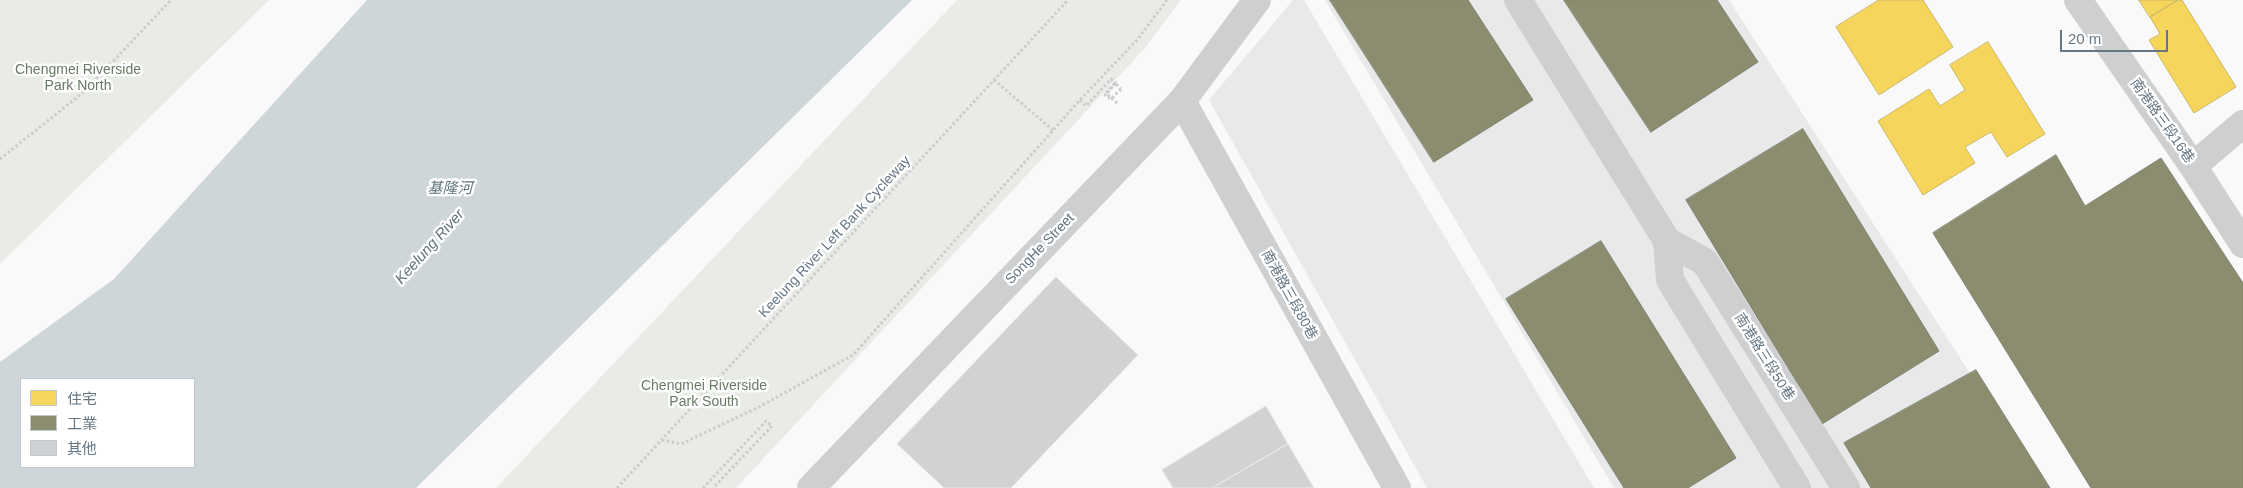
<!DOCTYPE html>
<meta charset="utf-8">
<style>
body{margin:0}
#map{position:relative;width:2243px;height:488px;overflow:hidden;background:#f9f9f9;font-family:Helvetica,"Noto Sans TC",sans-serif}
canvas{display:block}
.legend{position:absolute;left:20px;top:378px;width:175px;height:90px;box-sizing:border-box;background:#fff;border:1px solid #c1c8cd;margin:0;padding:6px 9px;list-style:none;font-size:15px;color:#657683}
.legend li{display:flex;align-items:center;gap:10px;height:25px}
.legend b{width:25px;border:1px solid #c1c8cd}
.scale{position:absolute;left:2060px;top:30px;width:108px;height:22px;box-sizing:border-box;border:2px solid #657683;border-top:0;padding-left:6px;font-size:15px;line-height:18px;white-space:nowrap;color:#657683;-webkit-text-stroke:4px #fff;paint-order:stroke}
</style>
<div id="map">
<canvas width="2243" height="488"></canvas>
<ul class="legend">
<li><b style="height:14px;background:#f6d55c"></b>住宅</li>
<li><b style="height:14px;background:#8c8c6e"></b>工業</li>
<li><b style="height:14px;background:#d0d2d3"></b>其他</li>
</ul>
<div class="scale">20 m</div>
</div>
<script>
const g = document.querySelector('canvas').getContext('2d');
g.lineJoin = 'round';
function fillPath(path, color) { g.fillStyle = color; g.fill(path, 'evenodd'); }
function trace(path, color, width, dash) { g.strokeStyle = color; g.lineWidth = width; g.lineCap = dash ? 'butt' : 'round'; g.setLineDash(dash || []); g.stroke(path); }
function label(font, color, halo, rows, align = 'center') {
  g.font = font + ' Helvetica,"Noto Sans TC",sans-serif'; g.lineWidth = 5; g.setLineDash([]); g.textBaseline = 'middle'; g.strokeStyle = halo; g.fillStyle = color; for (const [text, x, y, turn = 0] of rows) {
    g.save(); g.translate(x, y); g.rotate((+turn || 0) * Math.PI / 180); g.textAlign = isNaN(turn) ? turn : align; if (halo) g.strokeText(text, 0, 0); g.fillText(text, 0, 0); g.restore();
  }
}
fillPath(new Path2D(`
 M1293,0H1304L1594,488H1427L1209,100Z
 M1325,0H1729L2044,488H1614Z`), '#e8e9e9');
fillPath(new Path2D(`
 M0,0H269L0,264Z
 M957,0H1181L1145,48L736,488H496Z`), '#e8ebe6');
fillPath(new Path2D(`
 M367,0H912L416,488H0V362L114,279ZM21,379H194V467H21Z`), '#ced6d9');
const homes = new Path2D(`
 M1879,0H1923L1953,47L1879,95L1836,27Z
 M2139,0H2178L2150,17Z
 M2178,0H2182L2236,87L2194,113L2149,40L2160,34L2150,17Z
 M1988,42L2045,134L2007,157L1991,132L1965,147L1975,163L1923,195L1878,121L1929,89L1940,106L1965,90L1950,65Z`);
fillPath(homes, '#f6d55c');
trace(homes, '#cab868', 1);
const industry = new Path2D(`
 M1330,0H1468L1533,100L1434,162Z
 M1564,0H1717L1758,62L1651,132Z
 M1803,129L1939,351L1822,424L1686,200Z
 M2056,155L2085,206L2161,158L2243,283V488H2091L1933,233Z
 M1601,241L1736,458L1688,488H1624L1506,299Z
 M1976,370L2050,488H1871L1844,443Z`);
fillPath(industry, '#8c8c6e');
trace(industry, '#808574', 1);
const building = new Path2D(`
 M1056,277L1138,355L1011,488H944L897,444Z
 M1266,406L1288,444L1212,488H1173L1162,470Z
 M1288,444L1314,488H1212Z`);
fillPath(building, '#d0d2d3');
trace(building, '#e8e8e8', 1);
trace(new Path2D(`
 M994,80L1053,130
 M1080,100L1086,106L1111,79L1116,83
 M1117,103L1106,93L1115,83L1121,89
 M0,159L85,91L171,0
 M662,440L681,444L759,407L853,355L1080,100L1137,40L1167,0
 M617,488L1068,0
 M703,488L766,421L772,426L713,488`), '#cbcccd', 3, [2.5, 2.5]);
trace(new Path2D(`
 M1518,0L1667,241L1670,280L1797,488
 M2078,0L2193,166L2243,244
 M1182,101L1397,488
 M2193,166L2243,124
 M1667,241L1705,262L1846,488
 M811,488L1182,101L1257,0`), '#cecfd0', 28);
trace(new Path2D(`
 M1116,83L1105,95L1111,99L1121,89`), '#cbcccd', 3, [2.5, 2.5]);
label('14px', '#687a64', '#fff', [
 ["Chengmei Riverside",78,70],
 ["Park North",78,86],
 ["Chengmei Riverside",704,386],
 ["Park South",704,402]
]);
label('14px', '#657683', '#fff', [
 ["南港路三段16巷",2162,121,55],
 ["Keelung River Left Bank Cycleway",835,237,-47],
 ["SongHe Street",1040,249,-46],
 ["南港路三段80巷",1289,295,61],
 ["南港路三段50巷",1764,357,58]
]);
label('italic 15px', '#60757c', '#fff', [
 ["基隆河",450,189],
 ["Keelung River",430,247,-48]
]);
</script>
